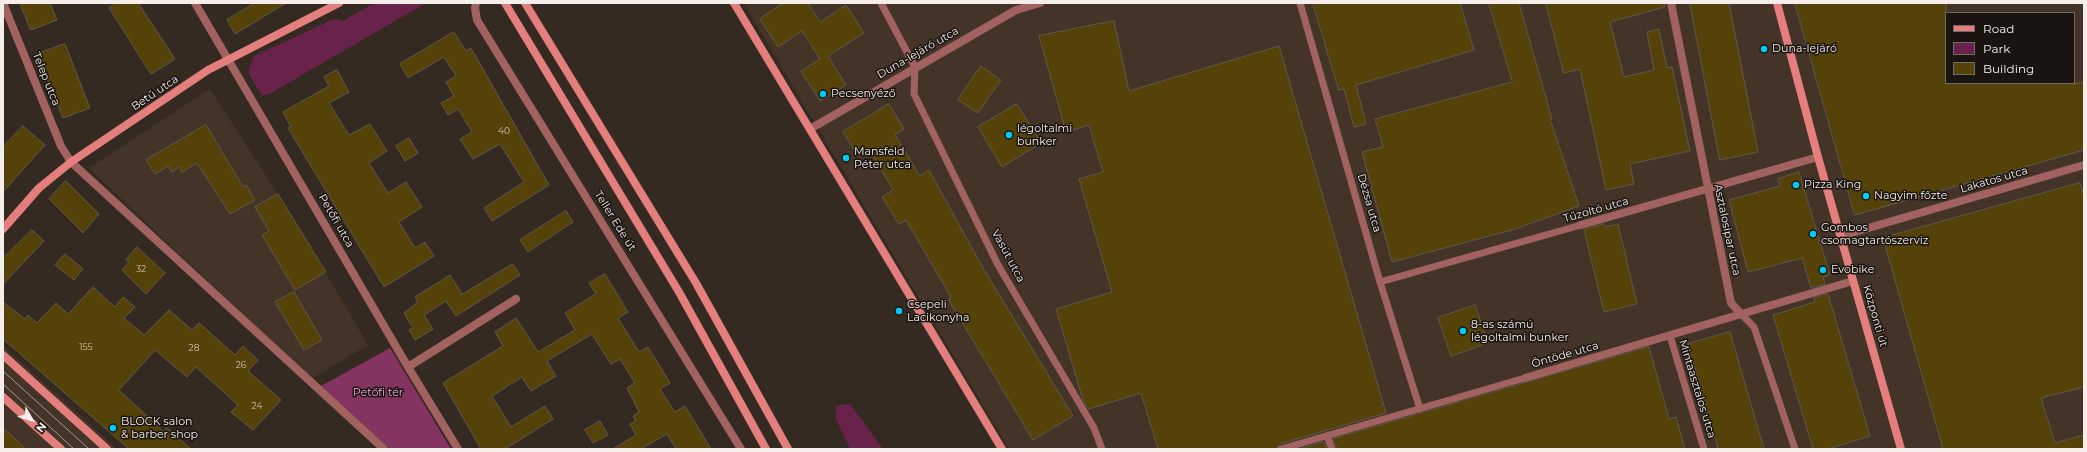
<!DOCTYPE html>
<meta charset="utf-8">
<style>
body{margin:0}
#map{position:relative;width:2087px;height:452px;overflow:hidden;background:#352a22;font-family:Montserrat,sans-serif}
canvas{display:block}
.frame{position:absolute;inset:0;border:4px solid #f6eeea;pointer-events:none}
.legend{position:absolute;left:1945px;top:12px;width:130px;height:72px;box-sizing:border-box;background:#191410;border:1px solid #716b67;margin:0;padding:5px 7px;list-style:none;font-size:12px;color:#f6eeea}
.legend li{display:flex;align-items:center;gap:8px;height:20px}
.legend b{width:20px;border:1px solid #716b67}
.north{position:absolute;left:12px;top:400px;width:40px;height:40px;-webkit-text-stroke:3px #191410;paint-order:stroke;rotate:129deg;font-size:11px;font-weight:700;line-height:16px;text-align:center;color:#f6eeea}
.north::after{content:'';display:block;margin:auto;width:14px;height:18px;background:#f6eeea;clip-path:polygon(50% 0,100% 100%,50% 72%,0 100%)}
</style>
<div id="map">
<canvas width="2087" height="452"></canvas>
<div class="frame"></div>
<ul class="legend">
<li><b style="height:5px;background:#e57f7d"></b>Road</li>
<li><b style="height:11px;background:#69234b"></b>Park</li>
<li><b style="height:11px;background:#554208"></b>Building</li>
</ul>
<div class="north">N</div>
</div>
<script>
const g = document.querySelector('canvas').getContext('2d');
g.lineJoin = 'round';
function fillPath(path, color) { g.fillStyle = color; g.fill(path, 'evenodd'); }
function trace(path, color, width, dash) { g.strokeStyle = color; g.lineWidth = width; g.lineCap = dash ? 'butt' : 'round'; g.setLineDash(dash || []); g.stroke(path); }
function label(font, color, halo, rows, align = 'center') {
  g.font = font + ' Montserrat,sans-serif'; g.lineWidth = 3; g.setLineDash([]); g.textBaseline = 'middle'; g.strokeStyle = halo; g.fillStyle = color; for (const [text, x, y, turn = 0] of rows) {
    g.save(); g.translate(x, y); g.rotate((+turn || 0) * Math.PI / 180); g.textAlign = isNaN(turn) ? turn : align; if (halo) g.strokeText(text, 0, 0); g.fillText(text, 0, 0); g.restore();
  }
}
fillPath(new Path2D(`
 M746,3H844L846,5L849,3H2084V449H1009L744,4ZM1946,13H2074V83H1946Z
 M210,89L292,216L368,345L311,379L89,168Z
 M3,346L117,449H3Z`), '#443428');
fillPath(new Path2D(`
 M374,3H426L271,93L262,96L248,72L254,56L334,19L343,21Z
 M850,404L883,449H850L836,419V406Z`), '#69234b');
fillPath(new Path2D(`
 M390,348L451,449H390L321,386Z`), '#853361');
const building = new Path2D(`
 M20,3H50L57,20L31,30Z
 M117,3H138L175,59L151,74L109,8Z
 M255,3H286L235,34L227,20Z
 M784,3H808L820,22L846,5L864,33L828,56L846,85L820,101L801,71L820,59L802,31L778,47L760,19Z
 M1313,3H1460L1474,50L1356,85L1366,124L1354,127L1344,89L1339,90Z
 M1489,3H1519L1552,119H1550L1579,206L1512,230L1392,262L1362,152L1383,147L1375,119L1512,82Z
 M1546,3H1664L1665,7L1610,22L1624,77L1654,70L1647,32L1659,29L1667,68L1672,67L1690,151L1630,164L1634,184L1606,190L1580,69L1564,73Z
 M1690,3H1729L1758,152L1720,160Z
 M1795,3H1946V83H2084V150L1855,215Z
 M1114,21L1129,91L1279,46L1386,413L1280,444L1276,449H1158L1141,393L1089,409L1083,400L1056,309L1112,292L1079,179L1103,172L1089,125L1066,132L1039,36Z
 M454,32L466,51L471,48L549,185L492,221L484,208L524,182L500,144L473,159L460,139L472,132L458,109L448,115L441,103L454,96L446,82L456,76L444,57L408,78L400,64Z
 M65,44L90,108L63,118L37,54Z
 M981,66L1001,80L978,113L958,100Z
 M337,70L349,92L329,103L349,135L370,124L387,151L369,163L388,193L406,182L422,207L399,222L415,248L425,242L434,256L384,287L288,128L291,127L283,112L329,86L324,77Z
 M889,104L904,129L895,135L920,176L929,170L983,268L1073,416L1033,440L948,299L951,297L906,220L899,224L882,197L893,190L869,149L858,156L843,132Z
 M1017,104L1041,143L1002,167L978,127Z
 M206,125L243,187L246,185L255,200L230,214L197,163L182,172L179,167L172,172L168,166L155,174L146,160Z
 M23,126L45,145L3,192V147Z
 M409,138L418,153L405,161L396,146Z
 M1799,172L1830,275L1823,277L1825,284L1811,288L1802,258L1748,272L1729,200L1780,186L1778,179Z
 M66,181L99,214L83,233L49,199Z
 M2080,183L2084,196V387L2041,398L2055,443L2084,435V449H1943L1883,238Z
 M278,194L326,272L295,290L262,235L269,231L255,207Z
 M566,211L573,222L528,252L520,240Z
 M1604,224L1605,227L1618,224L1637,304L1604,312L1584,230Z
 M32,230L44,241L3,284V258Z
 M137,247L165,273L146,294L122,270L129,262L126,260Z
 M65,254L83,269L74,280L55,265Z
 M513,264L520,275L456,316L446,301L424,315L433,329L415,340L409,330L413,328L404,313L418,302L415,297L450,275L462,294Z
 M605,274L628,312L618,318L639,352L648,347L670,383L660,389L675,412L685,406L711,449H676L667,434L641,449H613L636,435L630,424L636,421L633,416L639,412L627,388L635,383L620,359L611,364L592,334L547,361L556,376L531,391L522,377L492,396L511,427L545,406L553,419L505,449H481L443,383L503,346L495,332L516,318L538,352L575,330L565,313L596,294L589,283Z
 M93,287L115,307L123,297L135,307L124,318L144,335L169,310L192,330L199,323L235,355L243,346L258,360L248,371L281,400L253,430L231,412L238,405L196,367L187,377L155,350L119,390L164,432L167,428L191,449H129L3,339V302L25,319L28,315L37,323L56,303L68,314Z
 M294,292L322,340L304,350L275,302Z
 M1828,294L1870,436L1828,449H1813L1773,315L1815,302L1814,298Z
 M1475,305L1488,343L1451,356L1438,318Z
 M1730,332L1764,449H1718L1688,344Z
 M1649,347L1669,419L1676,417L1685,449H1337L1333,439Z
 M600,421L608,435L593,443L585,430Z
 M3,428L26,449H3Z
 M1324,442L1327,449H1299Z`);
fillPath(building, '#554208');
trace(building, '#5e594c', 1);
trace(new Path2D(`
 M881,3L915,67L914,94L998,265L1094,428L1102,449
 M1300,3L1380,282L1420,409
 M1380,282L1581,225
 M1742,315L1754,327L1795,449
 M1670,336L1704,449
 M1327,436L1332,449
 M1281,449L1525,378`), '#a26360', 7);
trace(new Path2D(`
 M3,3L61,146L71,162L384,449
 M195,3L408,367L458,449
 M476,3L475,8L477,20L741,449
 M1671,3L1731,303L1742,315
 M810,129L1016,10L1040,3
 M1581,225L1818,157
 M1841,236L2084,165
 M408,367L516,299
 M1525,378L1853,281`), '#a26360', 8);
trace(new Path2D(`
 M505,3L679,292L766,449
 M525,3L696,283L788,449
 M734,3L1002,449
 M1777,3L1818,157L1901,449
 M3,229L39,188L71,162L208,70L339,3
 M3,355L107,449
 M3,397L61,449`), '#e57f7d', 8);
trace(new Path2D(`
 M3,371L89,449
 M3,384L74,449`), '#a29993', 1);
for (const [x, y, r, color] of [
 [1764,49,4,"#00cbf9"],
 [823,94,4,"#00cbf9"],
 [1009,135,4,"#00cbf9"],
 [846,158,4,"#00cbf9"],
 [1796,185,4,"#00cbf9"],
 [1866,196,4,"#00cbf9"],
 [1813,234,4,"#00cbf9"],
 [1823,270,4,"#00cbf9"],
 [899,311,4,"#00cbf9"],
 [1463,331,4,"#00cbf9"],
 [113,428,4,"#00cbf9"]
]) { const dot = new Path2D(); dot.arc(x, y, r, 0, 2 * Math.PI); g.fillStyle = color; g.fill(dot); trace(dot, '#191410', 1.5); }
label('9px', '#cec3b2', null, [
 ["40",504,131],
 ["32",141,269],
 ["155",86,347],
 ["28",194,348],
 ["26",241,365],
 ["24",257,406]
]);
label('11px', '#f6eeea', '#191410', [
 ["Duna-lejáró",1772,49],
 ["Pecsenyéző",831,94],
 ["légoltalmi",1017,129],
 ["bunker",1017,142],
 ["Mansfeld",854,152],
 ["Péter utca",854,165],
 ["Pizza King",1804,185],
 ["Nagyim főzte",1874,196],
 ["Gombos",1821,228],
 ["csomagtartószerviz",1821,241],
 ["Evobike",1831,270],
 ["Csepeli",907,305],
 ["Lacikonyha",907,318],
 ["8-as számú",1471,325],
 ["légoltalmi bunker",1471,338],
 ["BLOCK salon",121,422],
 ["& barber shop",121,435]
], 'left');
label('11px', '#f6eeea', '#191410', [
 ["Duna-lejáró utca",918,53,-30],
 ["Telep utca",46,79,68],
 ["Betű utca",155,93,-34],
 ["Lakatos utca",1994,180,-16],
 ["Dézsa utca",1369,203,74],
 ["Tűzoltó utca",1596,210,-16],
 ["Petőfi utca",336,221,60],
 ["Teller Ede út",615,221,58],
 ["Asztalosipar utca",1727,230,78],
 ["Vasút utca",1008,256,62],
 ["Központi út",1875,316,74],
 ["Öntöde utca",1565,355,-16],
 ["Mintaasztalos utca",1697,389,73]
]);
label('11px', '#f2abcd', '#191410', [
 ["Petőfi tér",378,393]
]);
</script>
